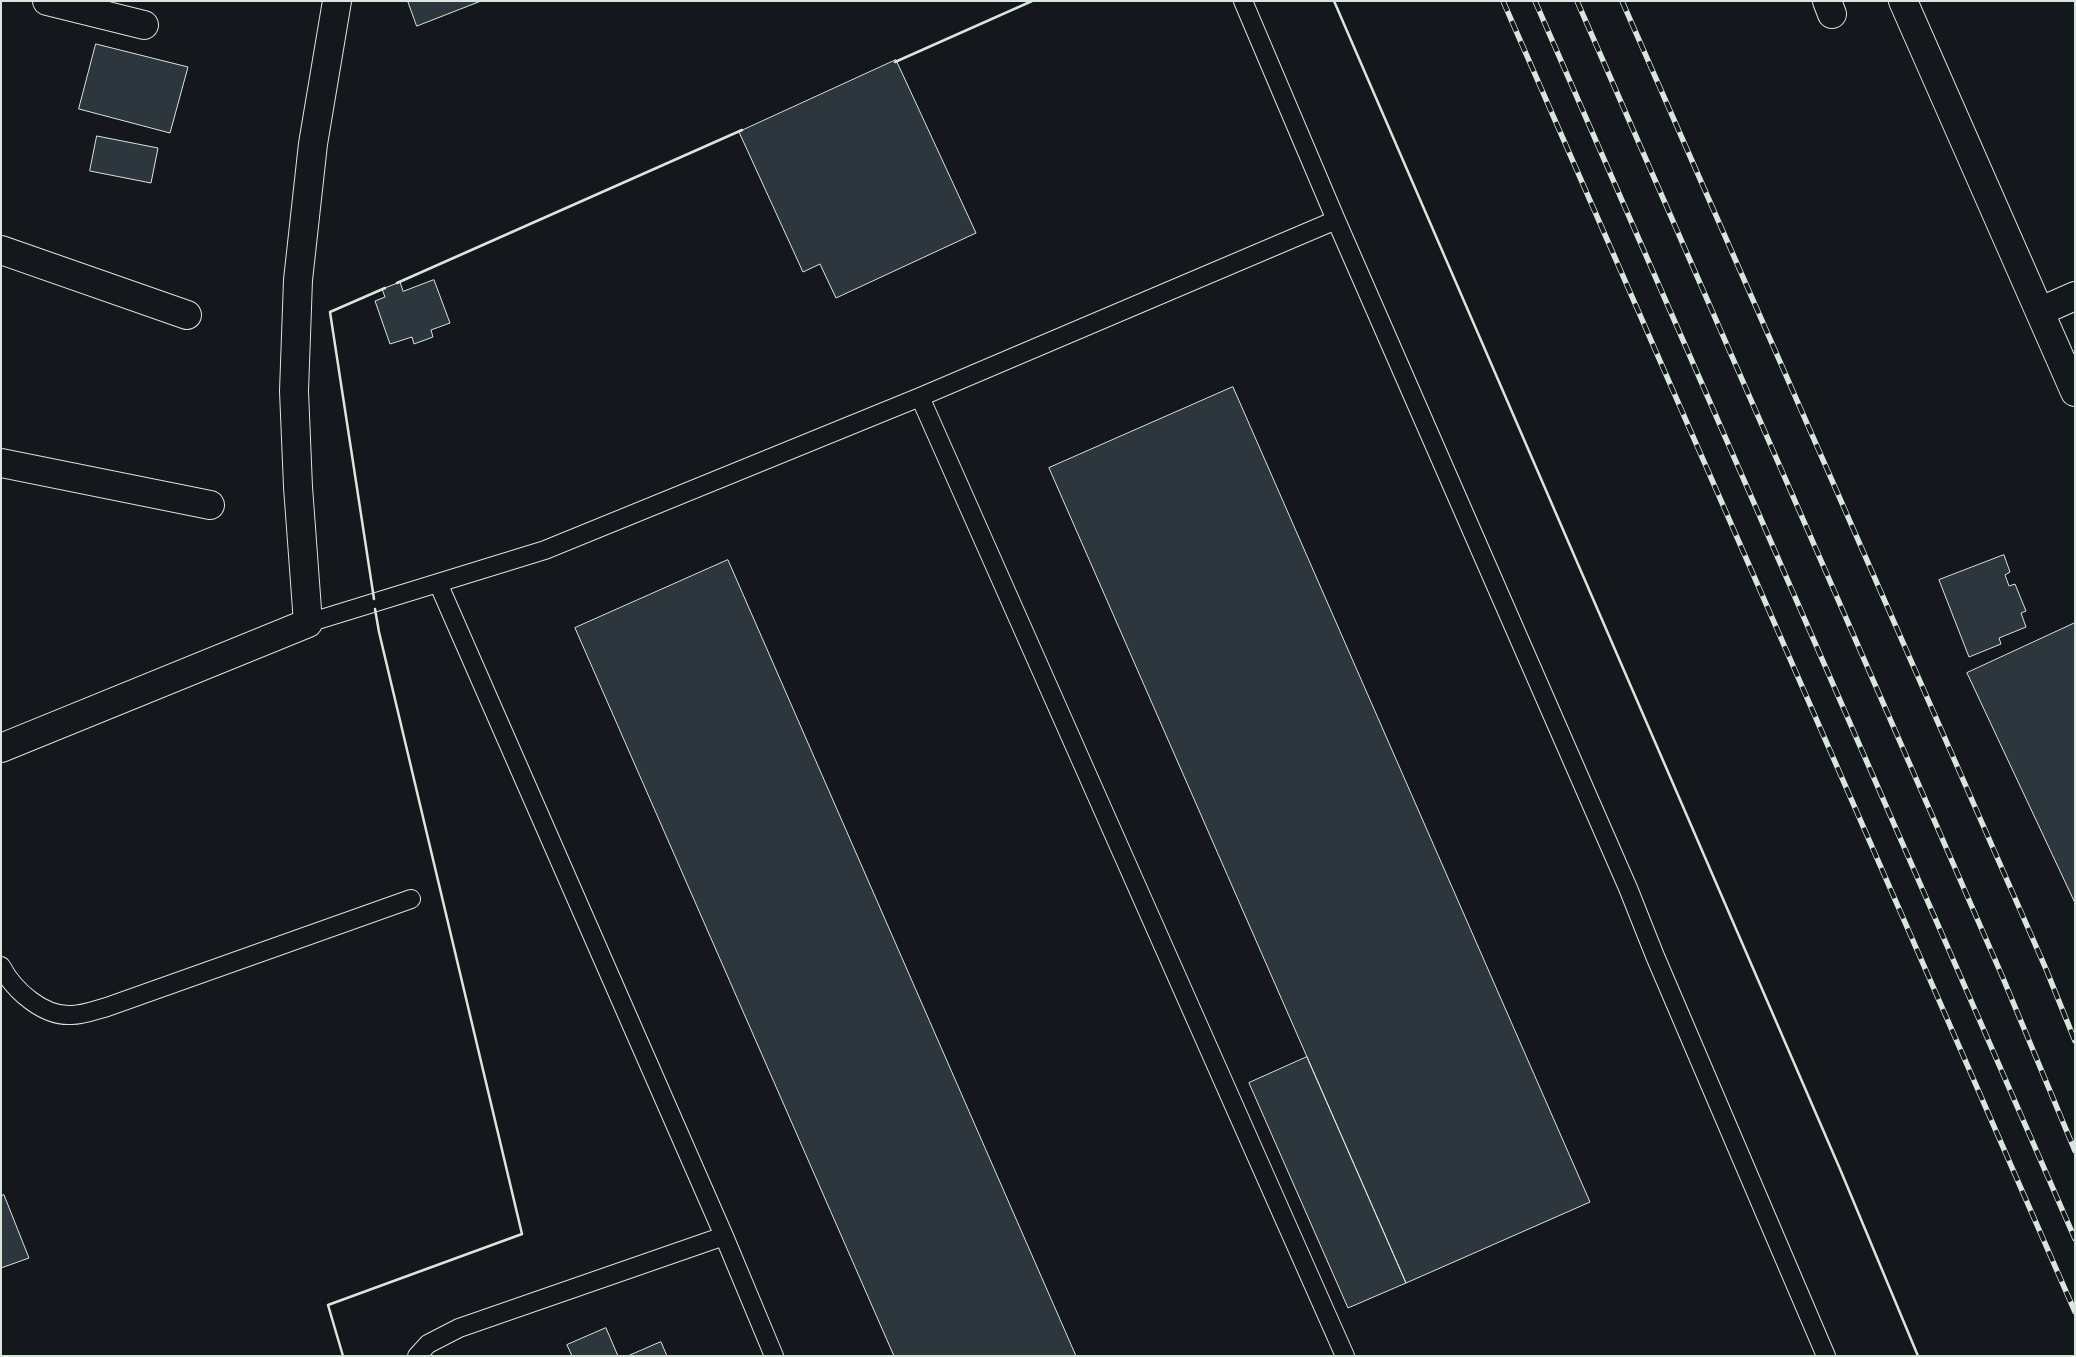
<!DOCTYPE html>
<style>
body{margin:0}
#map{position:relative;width:2076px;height:1357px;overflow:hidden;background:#14181c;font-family:"Source Serif 4",serif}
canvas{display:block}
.frame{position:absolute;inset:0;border:2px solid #d8e6dc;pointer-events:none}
</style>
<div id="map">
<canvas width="2076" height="1357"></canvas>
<div class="frame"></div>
</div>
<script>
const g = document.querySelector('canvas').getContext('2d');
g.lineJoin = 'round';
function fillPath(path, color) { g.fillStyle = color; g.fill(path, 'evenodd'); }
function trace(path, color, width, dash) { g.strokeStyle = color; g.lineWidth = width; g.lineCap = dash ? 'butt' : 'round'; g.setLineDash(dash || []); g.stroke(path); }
const building = new Path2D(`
 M408,1H481L417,26Z
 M96,44L188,67L170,133L79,109Z
 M896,60L976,233L836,298L820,264L803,272L739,132Z
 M97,136L158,148L151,183L90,171Z
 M434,280L450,323L431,330L433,337L414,344L412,337L390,344L375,301L385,297L382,289L400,282L403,291Z
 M1233,387L1590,1202L1406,1283L1049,468Z
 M2004,555L2010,572L2005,575L2009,586L2015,584L2026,611L2021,613L2026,627L1999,638L2001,644L1969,657L1939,580Z
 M728,560L1076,1356H894L575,628Z
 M2075,623V903L1967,673Z
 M1307,1057L1406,1283L1348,1308L1249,1083Z
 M4,1195L29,1258L1,1268V1196Z
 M606,1328L618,1356H572L567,1345Z
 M661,1342L667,1356H628Z`);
fillPath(building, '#2c363c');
trace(building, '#d8e6dc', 1);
const lane = new Path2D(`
 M1243,1L1336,220L1628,888L1655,956L1826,1356
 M920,397L1345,1356
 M438,583L724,1236L774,1356
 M308,623L545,550L920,397L1336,220
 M1,966C14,991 44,1017 72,1015C83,1015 96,1010 107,1007L411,899
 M417,1356L428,1344L459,1328L724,1236`);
const street = new Path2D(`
 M47,1L144,25
 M1827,1L1832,14
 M1903,1L2075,392
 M1,250L187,315
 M2041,311L2075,296
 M1,463L210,505
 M1,748L308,623L298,487L294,391L298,280L313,144L337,1`);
trace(lane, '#d8e6dc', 20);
trace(street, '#d8e6dc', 30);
trace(lane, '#14181c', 18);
trace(street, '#14181c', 28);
const rail = new Path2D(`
 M1503,1L2075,1312
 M1535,1L2075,1239
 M1577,1L2003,978L2075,1151
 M1622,1L2046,969L2075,1041`);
trace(rail, '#d8e6dc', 5.5);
trace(rail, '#14181c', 4, [11]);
trace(new Path2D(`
 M1334,1L1840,1169L1918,1356
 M895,62L1032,1
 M397,283L742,130
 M374,599L330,312L385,288
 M343,1356L328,1305L522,1234L379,632L375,609`), '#d8e6dc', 2.5);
</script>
